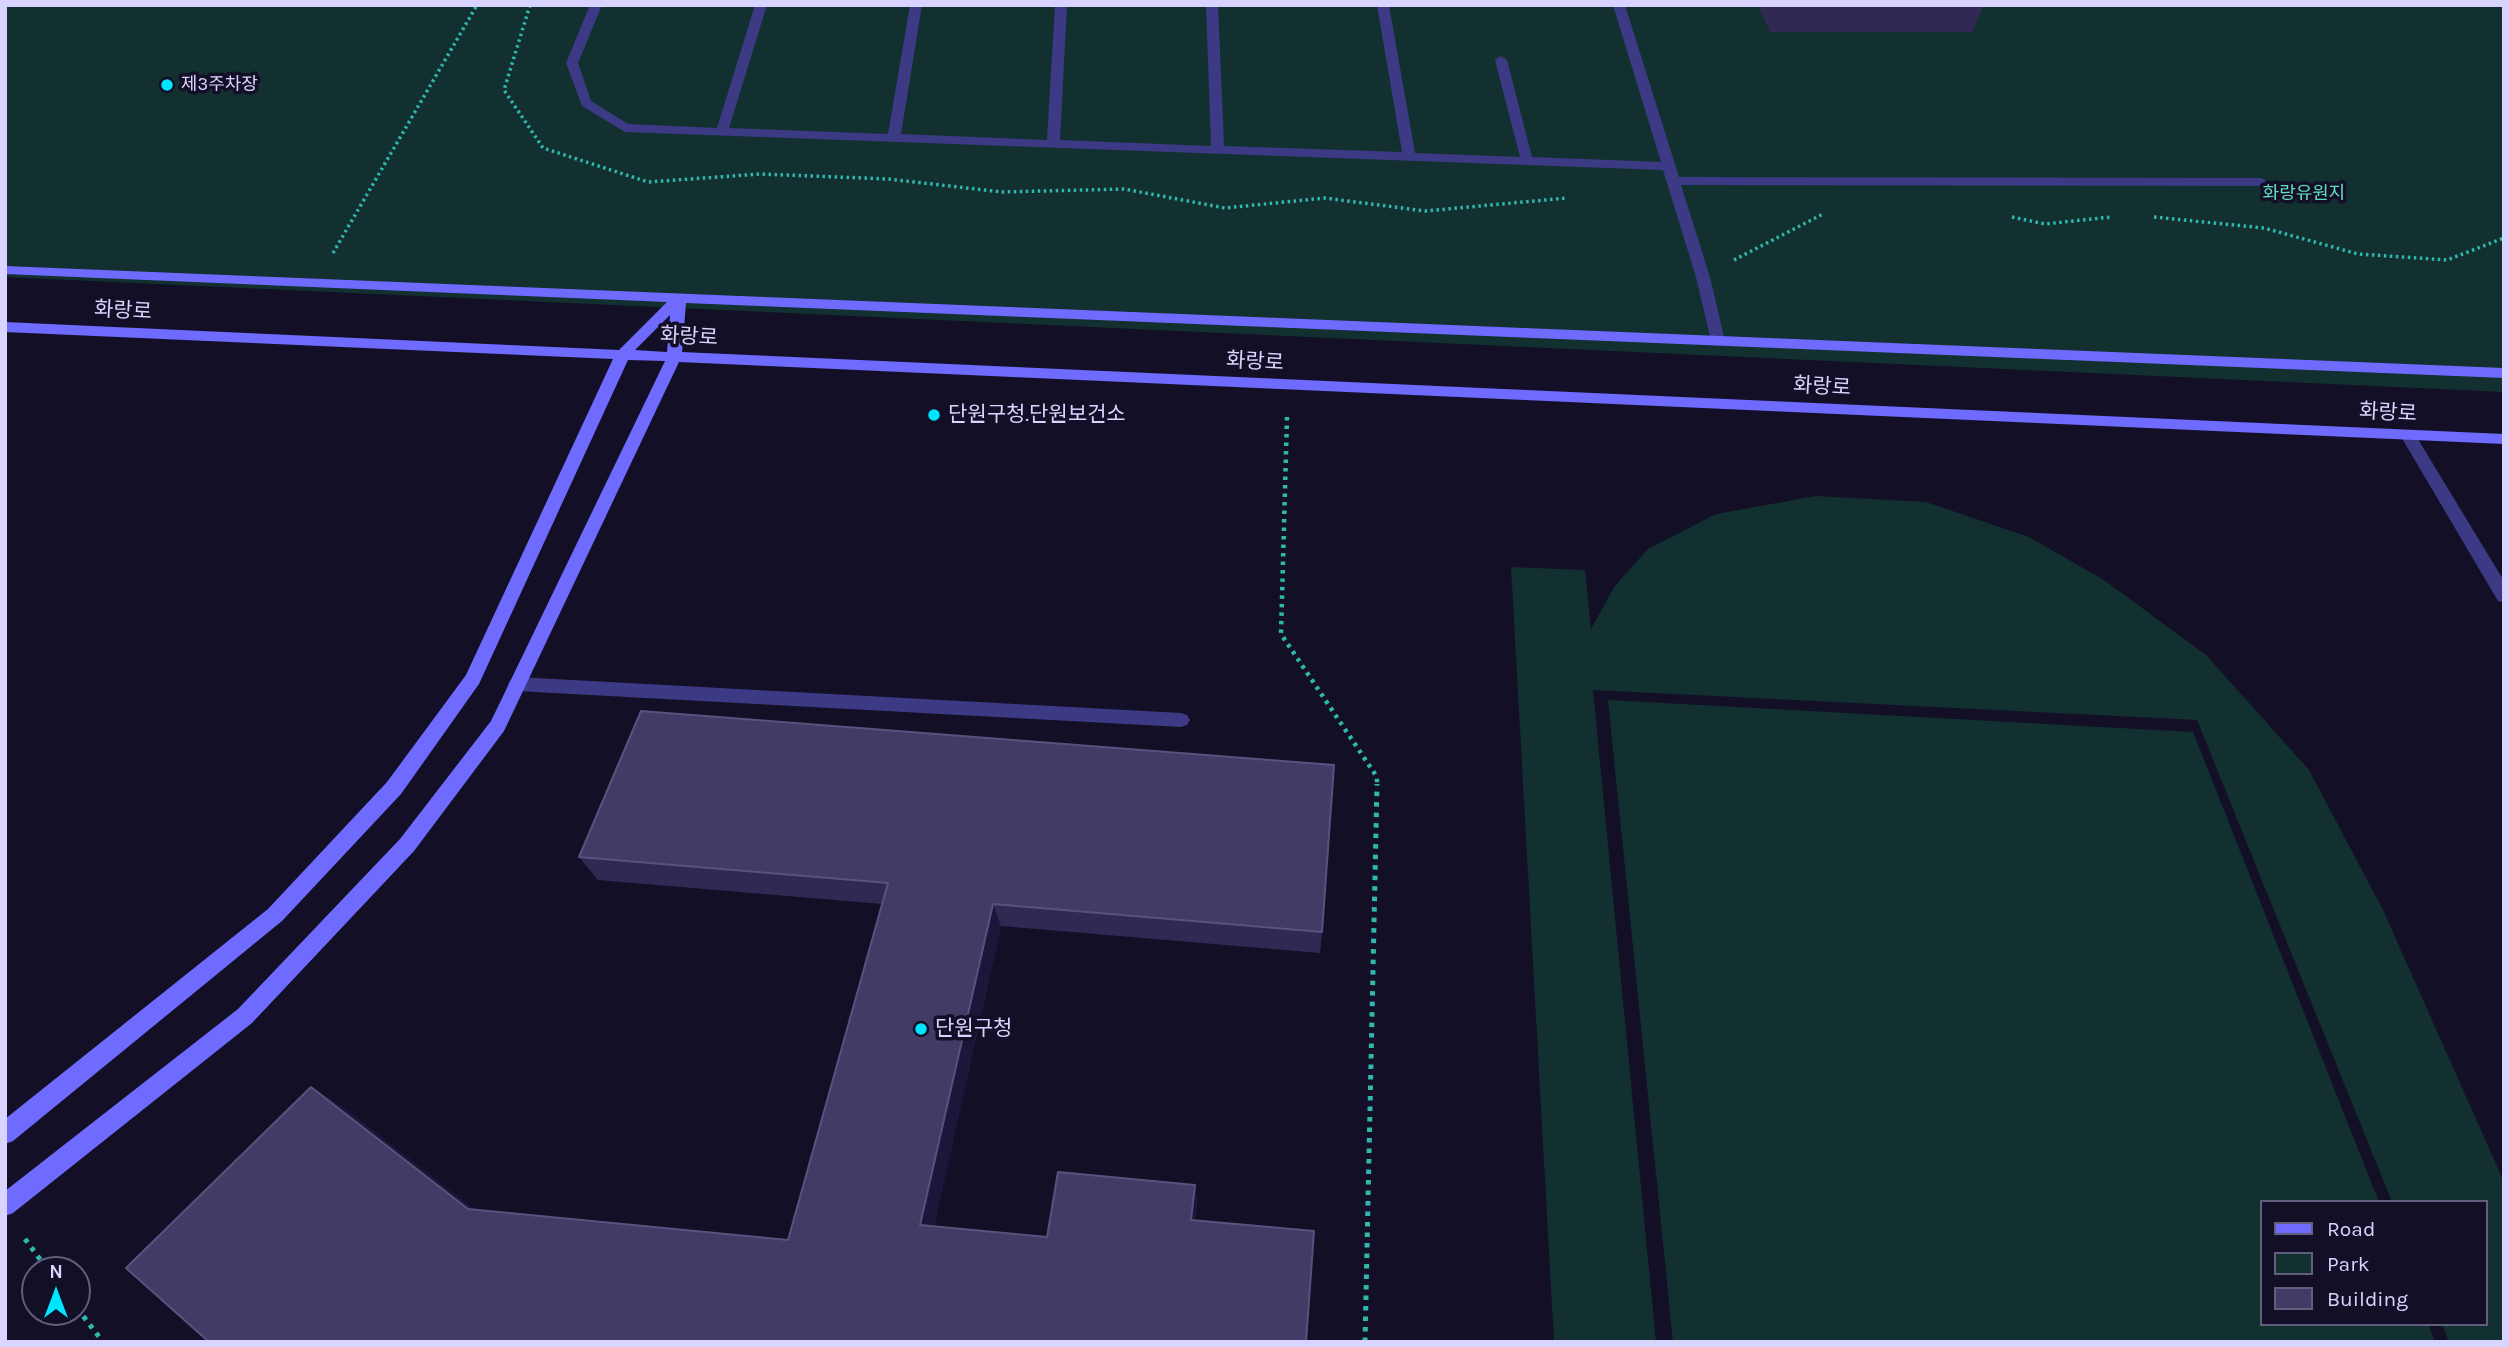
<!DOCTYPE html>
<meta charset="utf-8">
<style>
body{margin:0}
#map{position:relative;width:2509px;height:1347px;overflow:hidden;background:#130f26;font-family:Karla,sans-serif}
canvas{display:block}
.frame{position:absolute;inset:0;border:7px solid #d9d4ff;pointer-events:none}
.legend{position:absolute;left:2260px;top:1200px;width:228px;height:126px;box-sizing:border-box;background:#130f26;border:2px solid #625e7d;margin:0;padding:9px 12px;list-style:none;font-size:21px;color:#d9d4ff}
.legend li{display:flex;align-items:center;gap:14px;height:35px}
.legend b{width:35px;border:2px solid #625e7d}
.north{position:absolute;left:21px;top:1256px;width:70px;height:70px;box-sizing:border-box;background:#130f26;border:2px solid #625e7d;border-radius:50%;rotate:0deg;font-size:19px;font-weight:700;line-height:28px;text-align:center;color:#d9d4ff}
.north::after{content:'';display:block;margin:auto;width:24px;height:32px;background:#00e5ff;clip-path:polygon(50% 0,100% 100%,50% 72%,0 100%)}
</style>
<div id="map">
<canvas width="2509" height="1347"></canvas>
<div class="frame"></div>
<ul class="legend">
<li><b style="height:9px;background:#6f6bff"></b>Road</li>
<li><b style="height:19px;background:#12302f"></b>Park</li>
<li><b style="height:19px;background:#433a66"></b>Building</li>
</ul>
<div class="north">N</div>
</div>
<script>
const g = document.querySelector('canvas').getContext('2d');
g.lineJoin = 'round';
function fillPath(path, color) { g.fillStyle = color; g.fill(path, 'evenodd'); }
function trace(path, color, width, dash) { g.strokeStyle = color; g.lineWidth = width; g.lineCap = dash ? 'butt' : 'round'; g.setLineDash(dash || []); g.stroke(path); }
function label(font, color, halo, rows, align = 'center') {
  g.font = font + ' Karla,"Noto Sans KR",sans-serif'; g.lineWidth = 7; g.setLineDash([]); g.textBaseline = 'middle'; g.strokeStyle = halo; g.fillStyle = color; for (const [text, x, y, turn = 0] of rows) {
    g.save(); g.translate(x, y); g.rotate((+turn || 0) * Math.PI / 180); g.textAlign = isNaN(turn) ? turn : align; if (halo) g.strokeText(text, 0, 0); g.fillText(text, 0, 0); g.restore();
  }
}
fillPath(new Path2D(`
 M5,5H2504V392L5,277Z
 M1816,496L1926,502L2029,537L2104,580L2206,655L2309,770L2383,910L2504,1182V1342H2449L2442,1324H2486V1202H2392L2197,720L1593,690L1656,1342H1554L1511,567L1585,570L1591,629L1614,587L1648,549L1716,514Z
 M1608,700L2193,732L2379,1202H2262V1324H2428L2435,1342H1673Z`), '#12302f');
trace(new Path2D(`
 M530,5L504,90L543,148L648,182L760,174L888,179L1002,192L1124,189L1225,208L1325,198L1425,211L1567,198
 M2012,217L2045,224L2111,217
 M2154,217L2264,228L2358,254L2447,260L2504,238
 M333,253L477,5
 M1734,260L1823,214`), '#2fb8b0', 3.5, [2.5, 3.5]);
trace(new Path2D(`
 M1287,417L1281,634L1377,777V786`), '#2fb8b0', 4.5, [3.5, 5]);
trace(new Path2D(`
 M25,1239L48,1270
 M77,1308L103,1342
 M1365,1342L1377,784`), '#2fb8b0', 5, [4.5, 6]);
fillPath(new Path2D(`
 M590,5H602L578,63L591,101L628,124L717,128L755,5H767L729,128L888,134L910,5H922L901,134L1047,140L1055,5H1067L1060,140L1211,146L1206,5H1218L1224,146L1402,152L1377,5H1389L1415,153L1520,157L1495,60L1501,56L1507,60L1532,157L1661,162L1613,5H1625L1679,177L2261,178L2268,182L2261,186L1681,185L1710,277L1725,341L1718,346L1711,341L1696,277L1663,170L625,132L582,106L566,63Z
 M2408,430L2413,431L2504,581V602L2498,601L2400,435Z
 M517,677L1181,713L1187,715L1190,720L1187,725L1181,727L517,691L511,689L508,684L511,679Z`), '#3d3a85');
fillPath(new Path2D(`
 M5,266L2504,368V378L686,303L682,352L2504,434V444L679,362L504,731L414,851L252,1023L13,1213L5,1216V1191L238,1009L400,839L491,721L665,361L628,360L479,684L401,794L282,921L13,1141L5,1144V1119L268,909L387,782L466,675L613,359L5,332V322L619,350L667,302L5,274ZM670,315L667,352L635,350Z`), '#6f6bff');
fillPath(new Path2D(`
 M1758,5H1984L1972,32H1770Z
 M641,711L1322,932L1320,953L1001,926L934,1226L1047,1237L1195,1185L1197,1201L1195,1221L209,1342L340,1105L475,1210L788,1240L882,904L598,880L579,857Z`), '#312854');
fillPath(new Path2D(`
 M993,904L1001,926L931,1240L920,1225Z
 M311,1087L340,1105L494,1225L468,1209Z
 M1195,1185L1197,1201L1193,1235L1191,1220Z`), '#1d163a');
const building = new Path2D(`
 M641,711L1334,765L1322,932L993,904L920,1225L1047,1237L1058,1172L1195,1185L1191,1220L1314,1231L1306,1342H209L126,1268L311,1087L468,1209L788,1240L888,883L579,857Z`);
fillPath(building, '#433a66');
trace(building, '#5a527e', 2);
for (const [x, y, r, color] of [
 [167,85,7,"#00e5ff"],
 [934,415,7,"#00e5ff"],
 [921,1029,7,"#00e5ff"]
]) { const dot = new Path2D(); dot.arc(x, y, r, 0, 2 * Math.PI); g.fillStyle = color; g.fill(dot); trace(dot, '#130f26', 2.5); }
label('18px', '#d9d4ff', '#130f26', [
 ["제3주차장",181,85]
], 'left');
label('18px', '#5fe0c0', '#130f26', [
 ["화랑유원지",2304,194]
]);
label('21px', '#d9d4ff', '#130f26', [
 ["화랑로",123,311,3],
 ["화랑로",689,337,3],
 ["화랑로",1255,362,3],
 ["화랑로",1822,387,3],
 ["화랑로",2388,413,3]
]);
label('21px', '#d9d4ff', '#130f26', [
 ["단원구청.단원보건소",948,415],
 ["단원구청",935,1029]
], 'left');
</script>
